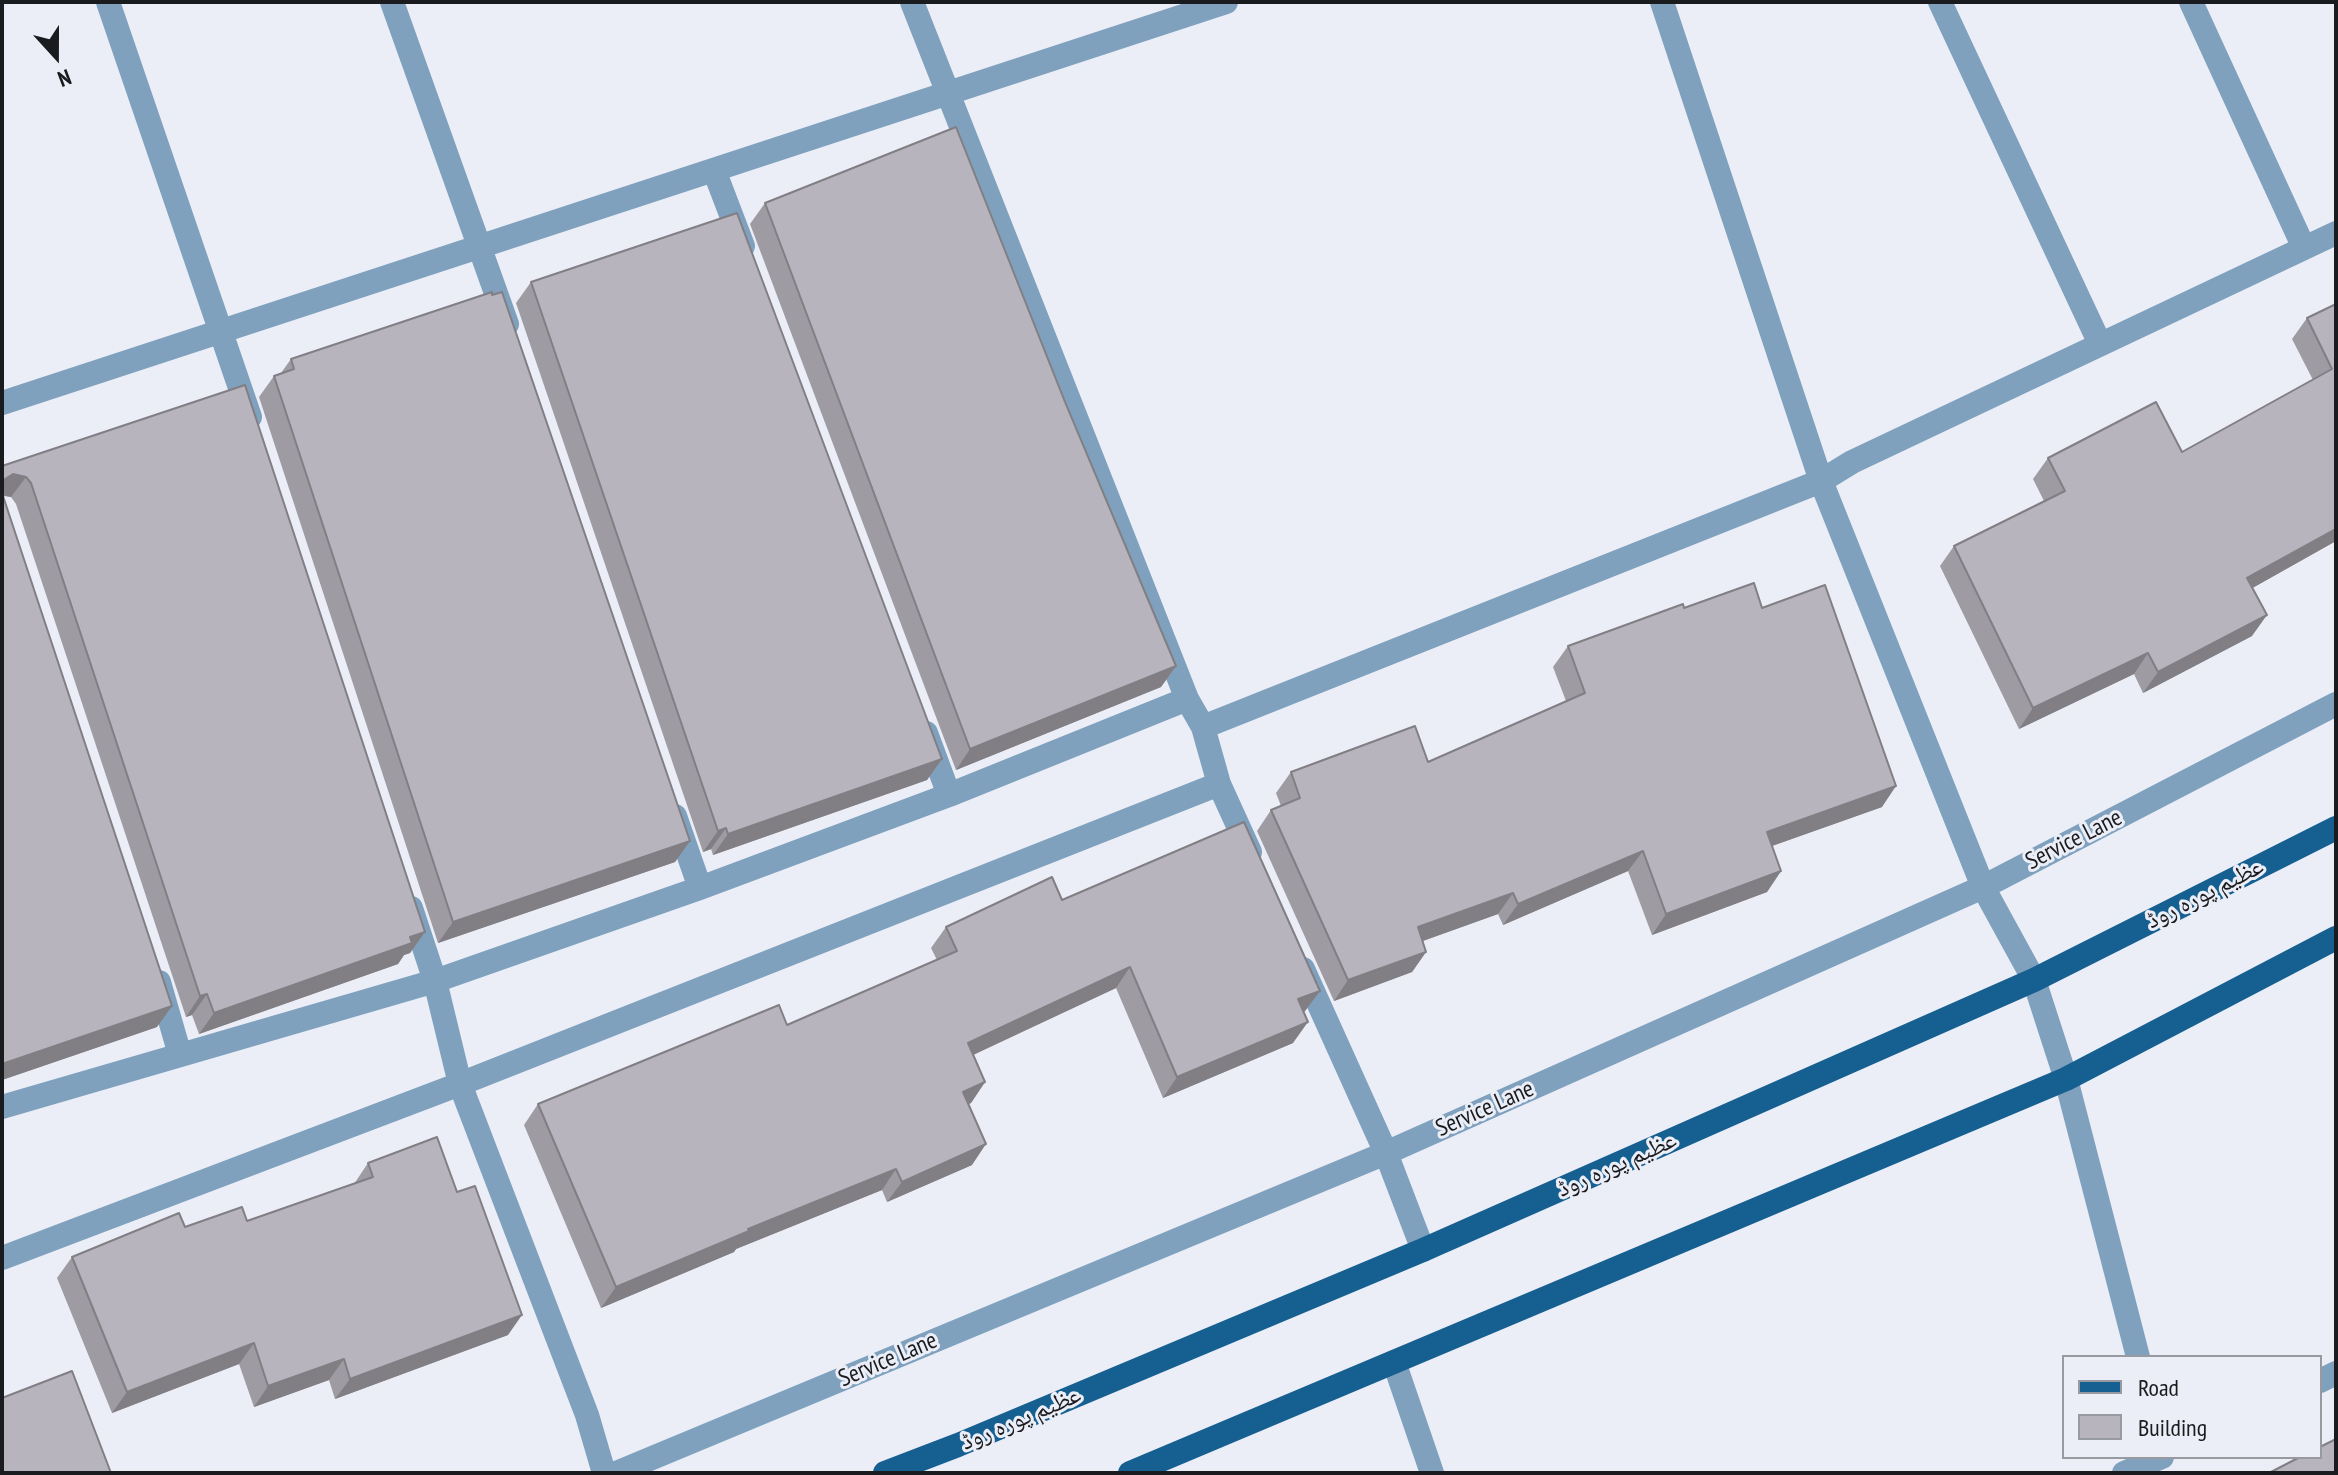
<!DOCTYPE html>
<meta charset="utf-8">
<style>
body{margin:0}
#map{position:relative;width:2338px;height:1475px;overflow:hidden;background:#ebeef7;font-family:"PT Sans Narrow",sans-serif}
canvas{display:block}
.frame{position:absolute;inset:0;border:4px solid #1a1b1e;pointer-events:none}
.legend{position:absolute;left:2062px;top:1355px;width:260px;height:104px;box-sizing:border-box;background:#ebeef7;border:2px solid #979aa0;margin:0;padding:10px 14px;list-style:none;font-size:24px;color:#1a1b1e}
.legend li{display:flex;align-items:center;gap:16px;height:40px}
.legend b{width:40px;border:2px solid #979aa0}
.north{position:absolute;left:16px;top:16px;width:80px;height:80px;-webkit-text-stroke:6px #ebeef7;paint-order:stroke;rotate:159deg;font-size:22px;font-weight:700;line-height:32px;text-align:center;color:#1a1b1e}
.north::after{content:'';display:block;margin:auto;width:28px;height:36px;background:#1a1b1e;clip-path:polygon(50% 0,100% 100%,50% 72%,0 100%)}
</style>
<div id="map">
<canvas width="2338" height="1475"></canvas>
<div class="frame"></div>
<ul class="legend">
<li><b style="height:10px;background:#165f91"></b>Road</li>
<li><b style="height:22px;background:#b8b4bd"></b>Building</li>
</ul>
<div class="north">N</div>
</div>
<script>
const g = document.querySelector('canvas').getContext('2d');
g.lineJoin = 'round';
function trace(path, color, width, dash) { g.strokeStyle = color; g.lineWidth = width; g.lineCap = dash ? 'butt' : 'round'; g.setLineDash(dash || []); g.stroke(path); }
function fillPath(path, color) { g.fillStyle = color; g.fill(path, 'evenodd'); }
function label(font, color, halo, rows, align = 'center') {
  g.font = font + ' "PT Sans Narrow","Noto Naskh Arabic",sans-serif'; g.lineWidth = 6; g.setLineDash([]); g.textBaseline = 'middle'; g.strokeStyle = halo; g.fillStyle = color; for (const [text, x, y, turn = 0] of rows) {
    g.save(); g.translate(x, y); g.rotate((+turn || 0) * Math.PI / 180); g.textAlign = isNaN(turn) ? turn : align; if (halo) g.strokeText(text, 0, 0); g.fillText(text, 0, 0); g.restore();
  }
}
trace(new Path2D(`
 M108,2L250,417
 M392,2L507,324
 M912,2L1187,699L1203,727L1219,784L1250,852
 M1662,2L1821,481L1983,887L2034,980L2066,1079L2138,1357
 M1940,2L2100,344
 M2191,2L2304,248
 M714,170L743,246
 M2,403L1226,2
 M1203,727L1821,481L1852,462L2336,233
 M926,733L949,795
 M675,816L700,888
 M411,908L435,981L460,1084L587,1415L604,1473
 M1303,969L1386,1153L1423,1250
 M159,982L180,1055
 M2,1107L435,981L700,888L949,795L1187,699
 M2,1258L460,1084L1219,784
 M1394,1362L1432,1473
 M2320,1381L2336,1373
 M616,1473L1386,1153L1983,887L2336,704
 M2124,1473L2162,1457`), '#7fa1bd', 24);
trace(new Path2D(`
 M885,1473L958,1445L1423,1250L2034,980L2336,828
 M1130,1473L2066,1079L2336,938`), '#165f91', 24);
fillPath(new Path2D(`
 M765,203L1065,402L1176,666L1161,687L956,770L750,224Z
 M531,282L942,759L927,780L713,855L711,849L703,852L516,303Z
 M2336,304V541L2252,588V636L2143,693L2134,674L2019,729L1940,566L1954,546L2044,501L2033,479L2048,458L2182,452L2313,380L2292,339L2307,318Z
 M291,359L690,841L675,862L438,943L259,397L274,376L281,373Z
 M245,385L425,932L410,953L404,955L398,964L199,1034L192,1015L186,1017L16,504L11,497L3,496L157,1027L2,1080V466Z
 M1684,608H1762L1882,807L1772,846L1781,871L1767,892L1652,935L1628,871L1503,925L1498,914L1423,941L1426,952L1412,972L1334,1001L1257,831L1271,810L1281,806L1276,793L1291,772L1428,762L1566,701L1553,667L1568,646Z
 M1062,900L1320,991L1305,1011L1304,1012L1293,1043L1163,1098L1116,988L973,1054L985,1082L971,1103L968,1104L972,1165L887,1202L882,1190L736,1249L734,1252L601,1308L524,1125L538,1104L787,1025L937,960L931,948L946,927Z
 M368,1163L508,1335L335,1399L329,1380L254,1407L239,1364L112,1413L57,1278L72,1257L185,1227L247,1221L354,1184Z`), '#9e9ba3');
fillPath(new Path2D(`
 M13,474L26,477L11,497L2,495L5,479Z
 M2336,529V541L2233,599L2247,578Z
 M2267,615L2252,636L2143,693L2158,672Z
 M2148,653L2134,674L2019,729L2033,708Z
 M1176,666L1161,687L956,770L970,749Z
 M942,759L927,780L713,855L728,834Z
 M1896,786L1882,807L1752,853L1767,832Z
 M726,828L711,849L703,852L718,831Z
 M690,841L675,862L438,943L453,922Z
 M1643,851L1628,871L1503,925L1518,904Z
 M1781,871L1767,892L1652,935L1666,914Z
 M1513,893L1498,914L1403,948L1418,927Z
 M425,932L410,953L404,955L398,964L199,1034L214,1013Z
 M1426,952L1412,972L1334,1001L1348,980Z
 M1130,967L1116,988L954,1064L968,1043Z
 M1320,991L1305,1011L1283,1019L1298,999Z
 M207,994L192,1015L186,1017L200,996Z
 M172,1006L157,1027L2,1080V1064Z
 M1308,1022L1293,1043L1163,1098L1177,1077Z
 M985,1082L971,1103L949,1113L963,1092Z
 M986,1144L972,1165L887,1202L902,1182Z
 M896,1169L882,1190L736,1249L734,1252L601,1308L616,1287L748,1229Z
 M522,1315L508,1335L335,1399L350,1379Z
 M254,1343L239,1364L112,1413L127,1392Z
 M344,1359L329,1380L254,1407L268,1386Z`), '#817e84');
const building = new Path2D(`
 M956,127L1065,402L1176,666L970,749L765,203Z
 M737,213L942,759L728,834L726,828L718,831L531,282Z
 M492,292V295L502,292L690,841L453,922L274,376L294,369L291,359Z
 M2336,304V529L2247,578L2267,615L2158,672L2148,653L2033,708L1954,546L2065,491L2048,458L2156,402L2182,452L2332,369L2307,318Z
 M245,385L425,932L410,937L412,943L214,1013L207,994L200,996L31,483L26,477L13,474L5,479L2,493L172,1006L2,1064V466Z
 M1754,583L1762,608L1825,585L1896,786L1767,832L1781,871L1666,914L1643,851L1518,904L1513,893L1418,927L1426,952L1348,980L1271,810L1300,798L1291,772L1415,726L1428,762L1585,693L1568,646L1683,604L1684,608Z
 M1244,822L1320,991L1298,999L1308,1022L1177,1077L1130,967L968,1043L985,1082L963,1092L986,1144L902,1182L896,1169L748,1229L749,1231L616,1287L538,1104L779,1005L787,1025L957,951L946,927L1052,877L1062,900Z
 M437,1137L457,1192L475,1186L522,1315L350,1379L344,1359L268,1386L254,1343L127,1392L72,1257L179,1213L185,1227L242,1207L247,1221L373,1177L368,1163Z
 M72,1371L111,1473H2V1398Z
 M2336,1439V1473H2269L2300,1457H2320V1447Z`);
fillPath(building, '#b8b4bd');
trace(building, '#817e84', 2);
label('24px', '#1a1b1e', '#ebeef7', [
 ["Service Lane",2074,840,-27],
 ["عظیم پورہ روڈ",2205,894,-27],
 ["Service Lane",1485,1109,-24],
 ["عظیم پورہ روڈ",1617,1165,-24],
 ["Service Lane",888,1360,-23],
 ["عظیم پورہ روڈ",1021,1419,-23]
]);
</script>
